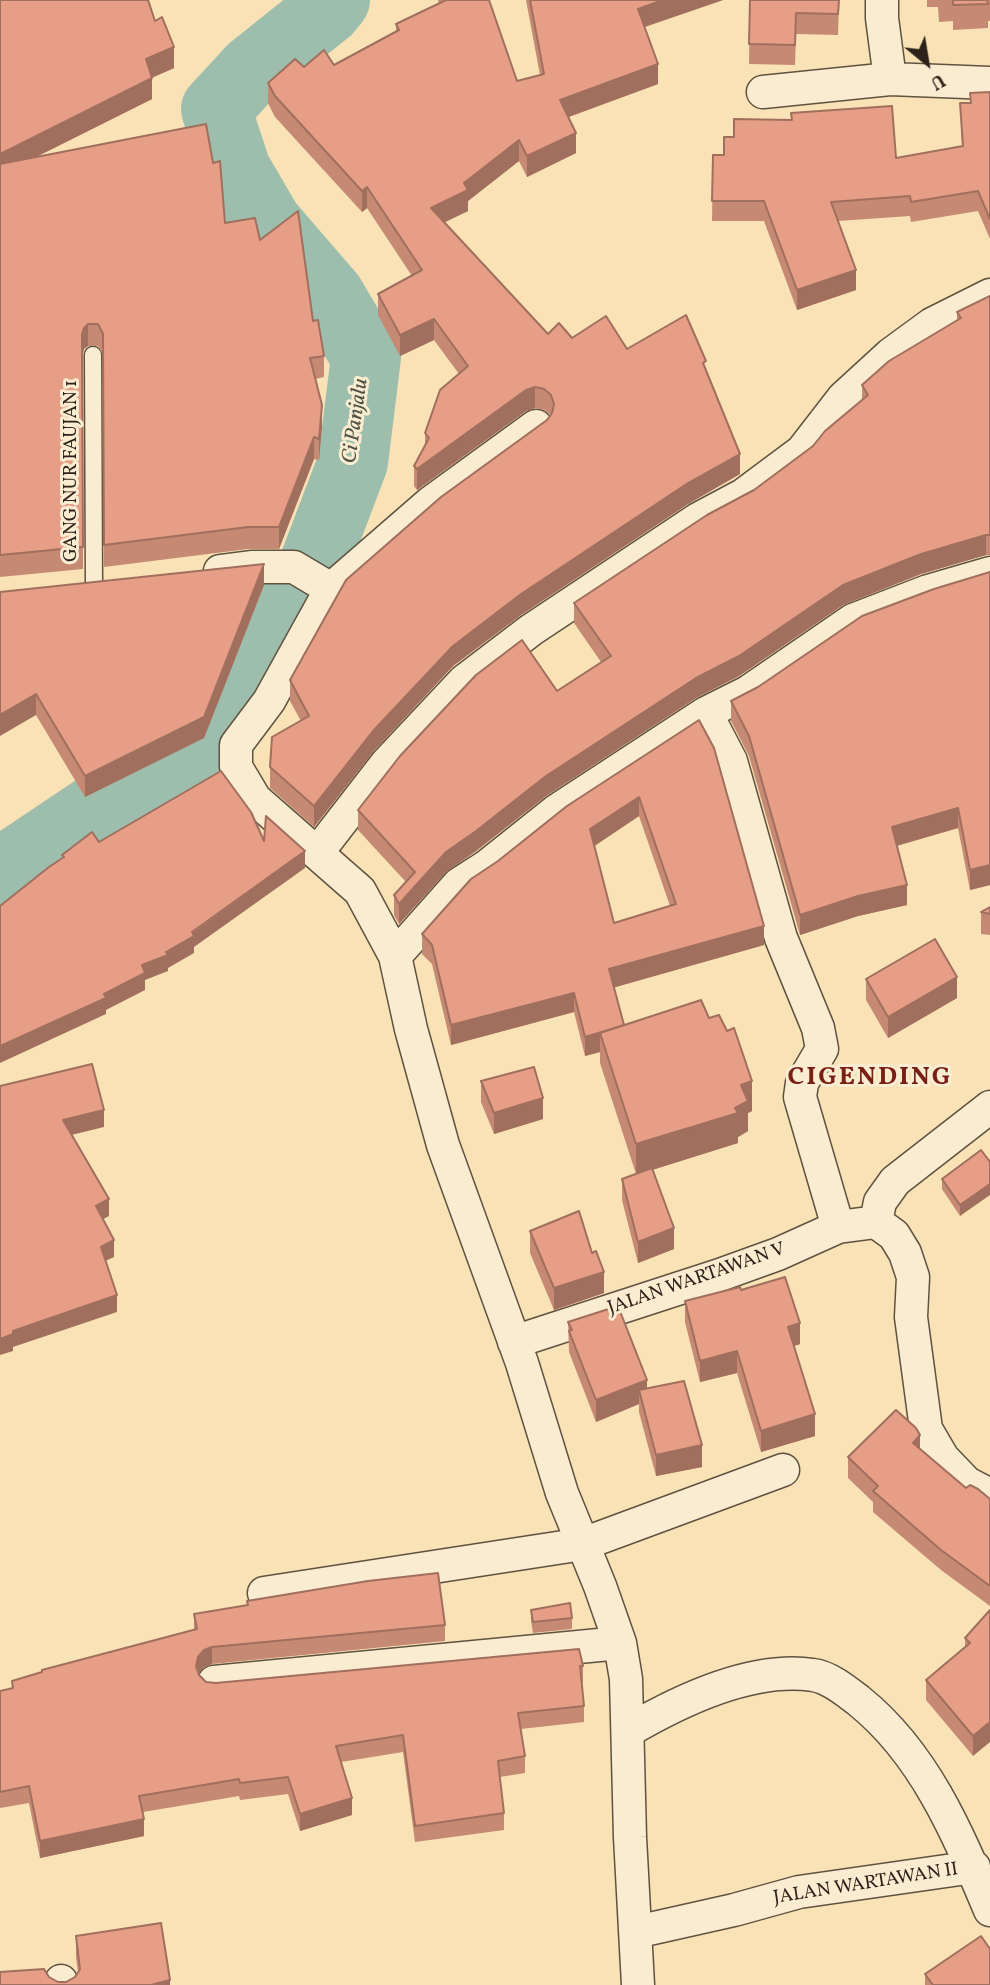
<!DOCTYPE html>
<style>
body{margin:0}
#map{position:relative;width:990px;height:1985px;overflow:hidden;background:#f8e2b6;font-family:Vollkorn,serif}
canvas{display:block}
.north{position:absolute;left:892px;top:28px;width:70px;height:70px;-webkit-text-stroke:5px #faecd0;paint-order:stroke;rotate:150deg;font-size:19px;font-weight:700;line-height:28px;text-align:center;color:#2c221a}
.north::after{content:'';display:block;margin:auto;width:24px;height:32px;background:#2c221a;clip-path:polygon(50% 0,100% 100%,50% 72%,0 100%)}
</style>
<div id="map">
<canvas width="990" height="1985"></canvas>
<div class="north">U</div>
</div>
<script>
const g = document.querySelector('canvas').getContext('2d');
g.lineJoin = 'round';
function trace(path, color, width, dash) { g.strokeStyle = color; g.lineWidth = width; g.lineCap = dash ? 'butt' : 'round'; g.setLineDash(dash || []); g.stroke(path); }
function fillPath(path, color) { g.fillStyle = color; g.fill(path, 'evenodd'); }
function label(font, color, halo, rows, align = 'center') {
  g.font = font + ' Vollkorn,serif'; g.lineWidth = 6; g.setLineDash([]); g.textBaseline = 'middle'; g.strokeStyle = halo; g.fillStyle = color; for (const [text, x, y, turn = 0] of rows) {
    g.save(); g.translate(x, y); g.rotate((+turn || 0) * Math.PI / 180); g.textAlign = isNaN(turn) ? turn : align; if (halo) g.strokeText(text, 0, 0); g.fillText(text, 0, 0); g.restore();
  }
}
trace(new Path2D(`
 M0,873L124,790L205,747L310,575L353,462L366,357L330,296L267,223L236,170L216,109L253,69L327,10L335,0`), '#9dbead', 70);
const lane = new Path2D(`
 M93,355L94,586`);
const street = new Path2D(`
 M882,0V18L890,79L990,83
 M763,92L890,79
 M536,426L430,503L331,589L269,701L236,745V767L255,799L360,891L395,956L411,1029L443,1145L522,1363L562,1493L600,1586L620,1643L626,1679L630,1837L638,1985
 M220,571L251,567H294L331,589
 M706,713L731,761L781,938L818,1028L822,1049L802,1083L800,1097L838,1227
 M317,853L386,764L464,681L531,630L698,519L743,495L802,451L843,398L891,354L932,324L990,295
 M395,956L459,884L487,866L556,811L706,713L748,692L853,620L928,591L990,573
 M876,1222L880,1202L895,1181L990,1107
 M514,1342L717,1276L778,1254L838,1227L876,1222L894,1235L905,1253L913,1277L911,1317L926,1429L943,1458L967,1483L990,1495
 M264,1593L583,1544L783,1470
 M214,1682L620,1643
 M628,1731C679,1701 752,1666 813,1675C829,1677 846,1691 859,1701C925,1754 958,1834 990,1910
 M636,1932L734,1910L799,1892L974,1867
 M61,1981L62,1985`);
trace(lane, '#5f5241', 19);
trace(street, '#5f5241', 35);
trace(lane, '#faecd0', 16);
trace(street, '#faecd0', 32);
fillPath(new Path2D(`
 M0,0L155,21L174,68L152,78V99L38,156L225,223L260,240L313,321L324,356V377L315,379L322,426L319,460L314,459L279,549H248L104,567L103,355L98,346H88L84,349L83,355V569L0,577Z
 M438,0H489L517,81L540,75L526,0H723L645,27L658,84L569,117L576,153L527,177L519,161L468,201V211L444,222L548,334L627,349L706,371L740,474L688,504L521,615L453,666L373,752L314,827L270,788V767L301,721L290,701V680L551,415L544,410L535,408L526,411L417,490L414,486V466L425,446V433L459,374L434,340L400,356L378,315V294L412,276L367,208L362,212L275,117L268,103V83L304,67L334,65L396,32V24L439,3Z
 M750,0H839L838,35L796,34L795,65L749,64Z
 M927,0H990V21H988V28L953,30V21L939,22L938,7H927Z
 M990,92V239L978,211L911,222L910,216L838,221L856,290L797,310L764,221H712L713,155L896,158L962,146L960,103H970V93Z
 M990,296V555H986L921,574L843,605L739,676L696,698L546,796L476,851L446,872L399,924L394,915V895L406,882L358,830V810L557,691L601,662L574,623V603L754,490L813,446L862,400V385L957,320V312Z
 M990,572V885L970,890L958,828L897,846L907,905L858,916L800,935L749,756L731,721V701Z
 M264,585L204,738L85,797L36,715L0,592Z
 M699,720L764,945L614,987L624,1025L752,1111L748,1113V1131L738,1137V1143L652,1170L674,1249L638,1263L622,1200V1179L636,1174L600,1063V1052L585,1056L574,1012L451,1045L432,964L422,954V934L498,861ZM639,816L670,906L614,923L594,846Z
 M990,907V935L981,934V912Z
 M866,979L957,998L888,1038L866,1000Z
 M481,1081L543,1119L494,1134L481,1102Z
 M981,1150L960,1216L942,1189V1179Z
 M530,1231L604,1293L554,1310L530,1253Z
 M741,1290L800,1344L794,1346L815,1436L761,1452L737,1373L700,1382L685,1322V1301Z
 M568,1322L647,1389L702,1467L656,1476L639,1412V1404L596,1422L569,1352Z
 M920,1449L966,1488L990,1499V1606L941,1570L873,1512V1502L848,1478V1457Z
 M531,1610L572,1618V1629L533,1633L531,1621Z
 M990,1610L973,1756L926,1700V1680L965,1647V1638Z
 M194,1614L445,1625V1641L212,1664L204,1667L198,1673L206,1682L216,1683L583,1666V1683H582L584,1706V1722L521,1729L525,1756V1773L500,1777L504,1813V1830L415,1842L403,1752L341,1762L352,1815L300,1831L288,1794L240,1800L239,1796L143,1812L144,1836L40,1858L29,1803L0,1808V1691L12,1688V1681L42,1672V1670L194,1630Z
 M76,1936L170,1985H0L49,1977L58,1982H66L75,1977L78,1972L76,1957Z
 M925,1974L990,1985H925Z`), '#c68973');
fillPath(new Path2D(`
 M663,0H723L638,29V9Z
 M174,47V68L146,80V59Z
 M658,64V84L560,120V100Z
 M152,78V99L0,175V154Z
 M576,133V153L527,177V156Z
 M519,140V161L468,201V211L431,229V208Z
 M367,187V208L362,212V191Z
 M856,270V290L797,310V290Z
 M434,319V340L400,356V335Z
 M88,324V346L84,349L82,355V334L84,328Z
 M535,387V408L526,411L417,490V469L526,390Z
 M322,405V426L319,460V439Z
 M314,437V459L279,549V527Z
 M740,454V474L688,504L521,615L453,666L373,752L314,827V806L373,731L453,646L521,594L688,483Z
 M986,535V555L921,574L843,605L739,676L696,698L546,796L476,851L446,872L399,924V904L446,852L546,776L696,678L843,585L921,554Z
 M264,564V585L204,738L85,797V776Z
 M36,694V715L0,736V715Z
 M639,797V816L590,849V829Z
 M958,808V828L892,847V827Z
 M305,851V868L194,947V953L168,968V971L145,980V990L106,1010V1014L0,1063V1046L104,994L142,965L166,952Z
 M990,865V885L970,890V870Z
 M907,885V905L858,916L800,935V915L858,896Z
 M764,926V945L609,989V969Z
 M957,977V998L888,1038V1017Z
 M574,993V1012L451,1045V1025Z
 M624,1026L600,1033V1052L585,1056V1037Z
 M752,1081V1111L748,1113V1131L738,1137V1143L636,1175V1144L741,1085Z
 M543,1098V1119L494,1134V1113Z
 M104,1110V1127L63,1137V1120Z
 M990,1184V1195L960,1216V1205Z
 M109,1199V1216L96,1223V1206Z
 M674,1228V1249L638,1263V1242Z
 M114,1240V1257L101,1263V1247Z
 M604,1272V1293L554,1310V1288Z
 M117,1295V1312L13,1347V1351L0,1355V1339L13,1331Z
 M800,1323V1344L788,1348V1327Z
 M737,1351V1373L700,1382V1361Z
 M647,1380V1401L639,1390V1404L596,1422V1400Z
 M815,1414V1436L761,1452V1431Z
 M920,1435V1456L913,1443Z
 M702,1445V1467L656,1476V1455Z
 M212,1647V1664L204,1667L198,1674L196,1666L198,1657L204,1650Z
 M990,1722V1742L973,1756V1736Z
 M352,1798V1815L300,1831V1814Z
 M144,1819V1836L40,1858V1841Z
 M170,1980V1985H151Z`), '#a16f5e');
const building = new Path2D(`
 M0,0H148L155,21L162,17L174,47L146,59L152,78L0,154Z
 M446,0H489L517,81L544,74L530,0H663L638,9L658,64L560,100L576,133L527,156L519,140L464,183L468,190L431,208L548,334L559,323L572,338L606,316L627,349L686,315L706,361L703,363L740,454L688,483L521,594L453,646L373,731L314,806L270,767L272,737L309,716L290,680L346,580L441,497L547,420L552,413L554,404L551,395L544,389L535,387L526,390L417,469L414,466L429,438L425,433L440,390L468,366L434,319L400,335L378,294L422,270L367,187L362,191L275,96L268,83L295,59L304,67L324,50L334,65L399,30L396,24Z
 M750,0H839L838,14L796,13L795,45L749,44Z
 M953,0H987L988,4L953,5Z
 M990,92V219L978,191L911,202L910,196L831,202L856,270L797,290L764,201H712L713,155H724V137H734V119L792,120L791,113L892,106L896,158L963,146L960,103H971L970,93Z
 M206,124L213,163L220,161L225,223L255,218L260,240L298,211L313,321L318,320L324,356L310,358L322,405L319,439L314,437L279,527H248L104,545L103,334L98,324H88L84,328L82,334L83,547L0,555V164Z
 M990,296V535H986L921,554L843,585L739,656L696,678L546,776L476,831L446,852L399,904L394,895L415,872L358,810L400,756L476,675L522,640L557,691L611,656L574,603L707,515L754,490L813,446L825,431L868,395L862,385L889,361L961,318L957,312Z
 M264,564L204,717L85,776L36,694L0,715V592Z
 M990,572V865L970,870L958,808L892,827L907,885L858,896L800,915L749,736L731,701L758,687L862,616L934,589Z
 M699,720L714,748L764,926L609,969L624,1025L605,1031L585,1037L574,993L451,1025L432,945L422,934L471,879L498,861L567,806ZM639,797L676,904L614,923L590,829Z
 M221,771L251,812L264,841L266,816L305,851L192,932L194,936L166,952L168,955L142,965L145,973L104,994L106,998L0,1046V906L49,867L64,857L62,855L92,832L99,842Z
 M990,907V914L981,912Z
 M935,939L957,977L888,1017L866,979Z
 M701,1000L709,1018L719,1015L727,1031L734,1028L752,1081L741,1085L748,1101L735,1108L738,1113L636,1144L600,1033Z
 M92,1064L104,1110L63,1120L109,1199L96,1206L114,1240L101,1247L117,1295L13,1331V1334L0,1339V1086Z
 M534,1067L543,1098L494,1113L481,1081Z
 M981,1150L990,1162V1184L960,1205L942,1179Z
 M652,1168L674,1228L638,1242L622,1179Z
 M579,1211L592,1253L596,1251L604,1272L554,1288L530,1231Z
 M785,1277L800,1323L788,1327L815,1414L761,1431L737,1351L700,1361L685,1301L740,1287L741,1290Z
 M618,1306L647,1380L596,1400L569,1331L572,1330L568,1322Z
 M684,1381L702,1445L656,1455L639,1390Z
 M896,1410L916,1428L920,1435L913,1443L966,1488L970,1485L978,1489L990,1499V1586L941,1550L873,1491L878,1486L848,1457Z
 M438,1573L445,1625L212,1647L204,1650L198,1657L196,1666L199,1675L206,1682L216,1683L579,1649L583,1666H580L584,1706L518,1713L525,1756L498,1761L504,1813L415,1826L403,1735L336,1746L352,1798L300,1814L288,1777L240,1783L239,1779L139,1796L144,1819L40,1841L29,1786L0,1792V1691L13,1688L12,1681L42,1672V1670L197,1629L194,1614L248,1605L247,1601L368,1581Z
 M570,1603L572,1618L533,1622L531,1610Z
 M990,1610V1722L973,1736L926,1680L970,1643L965,1638Z
 M161,1923L170,1980L151,1985H0V1972L44,1969L49,1977L58,1982H66L75,1977L80,1969L76,1936Z
 M981,1936L990,1949V1985H933L925,1974Z`);
fillPath(building, '#e69f86');
trace(building, '#a16f5e', 2);
label('19px', '#2c221a', '#faecd0', [
 ["GANG NUR FAUJAN 1",73,471,-90],
 ["JALAN WARTAWAN V",697,1280,-19],
 ["JALAN WARTAWAN II",866,1885,-9]
]);
label('italic 21px', '#4e5146', '#faecd0', [
 ["Ci Panjalu",357,421,-82]
]);
g.letterSpacing = '2px';
label('bold 26px', '#7a1f14', '#faecd0', [
 ["CIGENDING",870,1079]
]);
g.letterSpacing = '0px';
</script>
